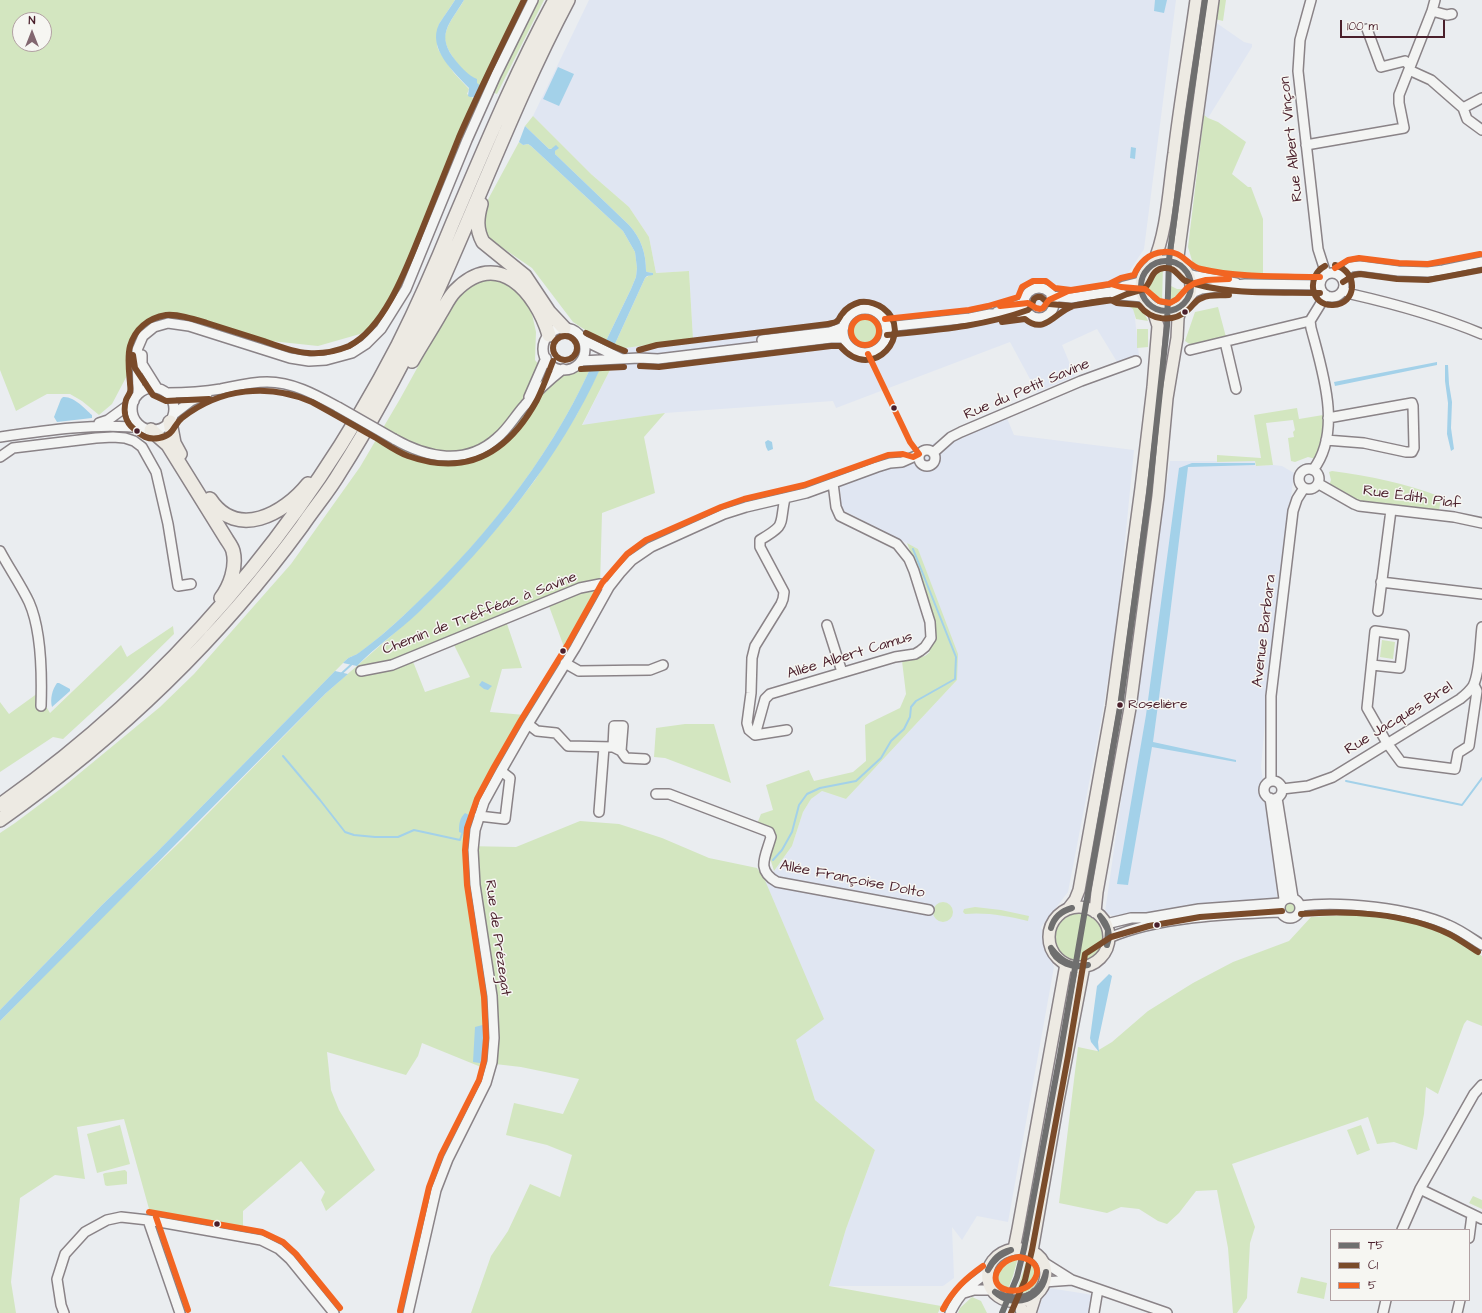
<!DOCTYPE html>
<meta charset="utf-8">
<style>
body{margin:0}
#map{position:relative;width:1482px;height:1313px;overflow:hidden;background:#eaedf0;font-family:"Architects Daughter",sans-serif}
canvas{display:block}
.legend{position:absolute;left:1330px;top:1229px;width:140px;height:72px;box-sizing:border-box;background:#f6f6f2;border:1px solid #b1a0a2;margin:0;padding:5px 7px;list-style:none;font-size:12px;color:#4a1f2b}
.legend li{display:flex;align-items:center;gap:8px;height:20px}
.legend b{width:20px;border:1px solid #b1a0a2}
.north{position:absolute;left:12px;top:12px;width:40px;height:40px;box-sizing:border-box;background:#f6f6f2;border:1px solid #b1a0a2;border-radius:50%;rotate:0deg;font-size:11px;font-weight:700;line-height:16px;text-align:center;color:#4a1f2b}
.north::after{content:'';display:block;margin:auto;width:14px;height:18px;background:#826770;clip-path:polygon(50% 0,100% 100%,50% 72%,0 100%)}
.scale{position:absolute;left:1340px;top:20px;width:105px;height:18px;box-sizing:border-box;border:2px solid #4a1f2b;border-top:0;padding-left:5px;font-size:12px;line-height:14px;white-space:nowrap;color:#4a1f2b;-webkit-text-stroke:3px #f6f6f2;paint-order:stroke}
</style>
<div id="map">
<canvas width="1482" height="1313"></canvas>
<ul class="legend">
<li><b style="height:5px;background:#6f6f6f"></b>T5</li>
<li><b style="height:5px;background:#7a4b2a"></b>C1</li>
<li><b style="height:5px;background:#f26522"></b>5</li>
</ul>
<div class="north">N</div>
<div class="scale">100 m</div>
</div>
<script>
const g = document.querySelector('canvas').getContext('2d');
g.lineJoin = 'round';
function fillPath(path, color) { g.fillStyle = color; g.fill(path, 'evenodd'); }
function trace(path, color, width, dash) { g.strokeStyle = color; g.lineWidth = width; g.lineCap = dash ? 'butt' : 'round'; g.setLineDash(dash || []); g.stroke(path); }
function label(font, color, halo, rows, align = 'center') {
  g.font = font + ' "Architects Daughter",sans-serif'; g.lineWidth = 3; g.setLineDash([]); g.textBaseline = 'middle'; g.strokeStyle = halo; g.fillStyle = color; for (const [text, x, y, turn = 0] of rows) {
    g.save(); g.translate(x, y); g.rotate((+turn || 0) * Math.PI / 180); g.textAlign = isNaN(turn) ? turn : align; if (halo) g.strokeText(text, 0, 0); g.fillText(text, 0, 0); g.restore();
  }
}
fillPath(new Path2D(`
 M589,0H1176L1144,249L1123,281L1134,309L1140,366L1122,370L1097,329L1062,345L1075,376L1037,392L1010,342L836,408L833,401L665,413L582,426L610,370L625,348L693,338L689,271L656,273L649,237L629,207L591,174L533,116Z
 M1215,19L1218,24L1244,42L1252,44V47L1208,118L1204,115L1210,71L1208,62Z
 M1004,411L1014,435L1134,450L1116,632L1101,721L1068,892L1041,927L1054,967L1008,1222L977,1216L962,1240L952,1227L954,1278L943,1286H829L846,1229L875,1150L815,1100L796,1040L764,878L773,873L792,846L803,812L811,799L822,791L846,799L957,680L918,549L841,509L840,486Z
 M1170,461H1255L1257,466L1273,465L1282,466L1294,473L1271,655L1261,767L1272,845L1278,905L1122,921L1105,912Z
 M1049,1288L1093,1295L1090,1313H1038L1042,1298Z`), '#e0e6f2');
fillPath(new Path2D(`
 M0,0H455L439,24L437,46L439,51L454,73L469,89L467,94L476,100L399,280L374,324L360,334L318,346L271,341L178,313L156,318L137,334L130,353L131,368L112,404L99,415L82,401L70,394H47L16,411L0,370ZM20,20H44V44H20Z
 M464,0H544L497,94C492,92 487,90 483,88C470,80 443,51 445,36C447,23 458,11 464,0Z
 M1217,0H1226L1223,21L1215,19Z
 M1204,115L1208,118L1218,122L1246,142L1232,174L1248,187H1251L1263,219V278L1204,270L1193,264L1188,247Z
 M533,116L591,174L629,207L649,237L656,273L689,271L693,339L625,348L614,346L645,278L653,273L647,272L646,271C646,253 641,238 629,225L555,154V151L558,148L549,149L525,126Z
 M519,142L523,145L528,144L531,146L623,231L635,252L637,268L636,277L631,289L605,343L573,322L532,268L488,238L481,222L485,205Z
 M1159,265H1163L1162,303C1141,299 1140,274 1159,265Z
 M483,278L502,279L521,294L532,314L536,332L535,360L545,373L559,377L583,369H590C550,459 475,552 402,617C388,630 374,642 359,653C355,656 350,656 346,660L156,853L102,905L0,1010V833L15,823L63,787L160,707L194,674L291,564L360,467L400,399L457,296L471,282Z
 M1171,286L1177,289H1183C1181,296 1177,300 1171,303Z
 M1128,303C1137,305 1144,311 1148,321L1136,319L1133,309L1128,306Z
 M1218,307L1226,337L1191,345L1185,341L1195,312Z
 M850 330a15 15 0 1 1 30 0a15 15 0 1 1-30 0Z
 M1137,329H1148V347L1137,348Z
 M601,367L610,370L582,425L665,413L644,437L655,493L602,513L600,586L564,647L546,598L504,615L522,668L502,669L490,712L525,715L472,804L465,846L516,847L580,821L619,824L662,838L709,858L757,868L764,878L824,1019L796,1040L815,1100L875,1150L846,1229L829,1286L941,1306L938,1313H471L491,1256L508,1231L530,1184L560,1197L572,1155L547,1145L506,1135L514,1103L563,1114L579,1079L521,1067L495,1064L481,1067L422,1043L418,1056L406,1075L327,1052L331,1090L339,1110L375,1170L326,1211L321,1200L325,1192L301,1161L243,1211V1231L151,1216L124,1119L77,1127L85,1179L55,1175L20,1198L11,1282L16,1313H0V1021L98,921L182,840L326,693L424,607L467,562L509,514L535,480L576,416ZM450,637L470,677L425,692L414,664L408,656Z
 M1297,408L1299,419L1323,415V410H1325L1323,438L1316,459L1308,457L1295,462L1291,461L1288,438L1294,437L1293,432L1295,430L1293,420L1266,423L1273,465L1256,466L1255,461L1217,462V455L1261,458L1254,415Z
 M1332,471C1370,476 1405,483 1441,497L1439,511L1359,502L1329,486L1331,480L1329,472Z
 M907,543L918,549L958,654L957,680L846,799L822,791L811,799L803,812L792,846L774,871L770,858L776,833L757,824L761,814L773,810L766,785L809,770L814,781L853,772L866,761L865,725L900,708L906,694L902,661L925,656L930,652L928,651L934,640L930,613L924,586Z
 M173,626L174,634L126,681L63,739L53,737L0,772V702L9,714L38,693L50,713L121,645L127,657Z
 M1382,640L1395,642L1393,659L1380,657Z
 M685,724H714L731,783L665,758L654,757L656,728Z
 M1283 908a7 7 0 1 1 14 0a7 7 0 1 1-14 0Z
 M933 912a10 10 0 1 1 20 0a10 10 0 1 1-20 0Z
 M975,907L1001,910L1029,916L1028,921C1007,916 986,912 965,914L963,912L964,909Z
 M1053 937a25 25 0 1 1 50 0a25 25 0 1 1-50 0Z
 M1366,914L1405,920L1439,930L1482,956V1026L1467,1020L1464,1024L1438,1094L1426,1087L1424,1114L1417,1150L1394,1142L1377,1144L1368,1117L1232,1164L1255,1227L1250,1243L1247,1298L1237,1313H1233L1228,1248L1217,1190L1196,1191L1179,1213L1167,1224L1158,1221L1139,1209L1121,1207L1107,1213L1059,1203L1078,1047L1097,1051L1112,1042L1148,1011L1193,983L1233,962L1289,941L1311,917Z
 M120,1125L130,1164L97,1173L87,1134Z
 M1361,1125L1370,1150L1357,1155L1347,1130Z
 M125,1170L127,1172V1184L107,1186L105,1185L103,1174L105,1173Z
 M1473,1196L1482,1200V1209L1469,1203Z
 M1019,1254L1013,1276L1006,1294C987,1287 991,1261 1009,1255C1012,1254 1016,1254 1019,1254Z
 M1027,1255C1050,1268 1039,1294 1015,1295L1024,1269Z
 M1301,1277L1327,1283L1324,1299L1297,1293Z
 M972,1297L981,1301L987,1313H958L960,1308Z`), '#d3e6c0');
fillPath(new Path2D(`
 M455,0H464C449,25 435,35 456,61C463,69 468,75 477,79V83L482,87L476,100L473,97H470L468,96L469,88C454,72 427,49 439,24C444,16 450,8 455,0Z
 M1155,0H1167L1164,13L1154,11Z
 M558,67L574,74L559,106L543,99Z
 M525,126L549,149H551L556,145L559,148L555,151V154L629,225C641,238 646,253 646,271L647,272L653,273V275L647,276L645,278L614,346L605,343L631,289L636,277L637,268L635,252L623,231L531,146L528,144L523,145L519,142Z
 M1131,147L1136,148L1135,159L1130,158Z
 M1437,362V365L1335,386L1334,382Z
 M1445,365H1448L1449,384L1452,402L1451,428L1454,449L1451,451L1447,434L1448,403L1445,381Z
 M595,367H601C561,457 490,544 419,612C399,631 376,646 357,666L343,663C350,655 354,657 360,652C375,641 389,629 402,617C477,548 548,462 590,369Z
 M63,397C74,396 85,409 92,415V418L57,422L54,417L61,399Z
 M768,440L772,442L773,449L768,451L766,447L765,442Z
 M1192,463H1255V465L1188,467L1168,631L1153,742L1236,760V762L1152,747L1128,885L1117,884L1146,715L1179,468Z
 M335,671L348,674L326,693C217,802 109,912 0,1021V1010L102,905L156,853Z
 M482,681L492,686L488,690L484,689L479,685Z
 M57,683H59L70,689V691L52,707C50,699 52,690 57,683Z
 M465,813L469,815C469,822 469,830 464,834L459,832C459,825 459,819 465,813Z
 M1109,974L1112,976L1098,1042L1099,1052L1091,1042L1090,1038L1097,986Z
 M490,1023L491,1037L486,1064L473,1062L475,1027Z`), '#a3d1e9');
trace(new Path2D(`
 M341,674L353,663
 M283,756L320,800L345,832L354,835L375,837H398L414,830L460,840L462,834
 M1346,781L1462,805L1482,778
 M773,860L782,850L792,832L799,805L807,794L820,788L856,781L881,758L891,741L904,729L910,717L911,707L916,701L955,679L956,657L913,549`), '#a3d1e9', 2);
const minor = new Path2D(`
 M1311,0L1300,40L1298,71L1318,249L1326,274
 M1432,11L1435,0
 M1367,29L1381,67L1405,61L1410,66
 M1409,70L1431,80L1463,108L1482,98
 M1463,108L1467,119L1482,130
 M1306,145L1404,128L1399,103V95L1432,11L1447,15L1452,14
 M1320 285a12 12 0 1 1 24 0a12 12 0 1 1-24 0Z
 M1188,274L1196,276L1236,283
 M1339,275L1351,267L1360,266L1398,271L1428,272L1443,270L1482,262
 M1024 303a15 15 0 1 1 30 0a15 15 0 1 1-30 0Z
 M1343,290L1351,294C1395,304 1439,316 1482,334
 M1111,292L1119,295L1143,297
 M1051,296L1071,298L1111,292L1124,286L1140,282
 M1188,299L1194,292L1201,289L1245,284L1320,285
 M843 331a22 22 0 1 1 44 0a22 22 0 1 1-44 0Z
 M997,312L1024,303
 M1310,321L1311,328C1322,370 1343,431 1313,470
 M1310,321L1326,295
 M886,327L970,318L990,314H1011L1027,311
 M543 349a21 21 0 1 1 42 0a21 21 0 1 1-42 0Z
 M583,340L620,358
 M762,340L830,332L844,327
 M1225,342L1236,389
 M1190,350L1310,321
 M142,355V364L157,388
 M581,361L639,358L658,359L831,338H844
 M132 409a21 21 0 1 1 42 0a21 21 0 1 1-42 0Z
 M167,393C185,393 203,392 221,389C236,386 251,382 267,382C293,382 316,395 338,407
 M138,394L137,350L143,336L154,327L168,323L189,326L290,358L309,361L326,360L352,353L366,344L381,329L406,289L467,140L496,75L533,0
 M529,397L546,358
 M174,414L191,401L207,394
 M99,423L108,420L134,401
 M0,437C48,430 96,423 144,428
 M394,439C427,458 466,466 497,438C508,429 515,416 525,405C536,392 549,380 563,369
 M1326,440L1364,443L1406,452H1412L1414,448L1413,406L1412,403L1328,418
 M919 458a8 8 0 1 1 16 0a8 8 0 1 1-16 0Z
 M933,453L951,437L961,432L1081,381L1136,361
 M0,457L13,448L96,438L113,437L125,438L134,441L142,447L156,472L168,524L178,586L191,584
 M1299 479a10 10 0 1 1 20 0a10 10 0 1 1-20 0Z
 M1319,484L1354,504L1359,506L1454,517L1482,523
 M785,498C779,526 787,524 760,540V547L784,592L783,599L781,604L755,646L752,658L751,693L747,723L749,730L755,735L787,730
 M0,551C9,568 21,585 29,602C41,629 42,676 41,706
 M1381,582L1482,594
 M1378,611L1391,510
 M827,625L842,672
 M565,663L579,671L650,670L663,665
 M1372,665L1400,668L1404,635L1375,631L1367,708L1387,743L1401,762L1455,769L1458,753L1469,746L1477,691L1474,685
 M361,671L392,665L580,588L600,584L609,587
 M528,724L537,731L556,733L568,746L613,747L621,751L626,758L645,759
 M755,735L765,699L770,694L895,657L915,654L920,651L925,647L931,638L930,622L914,571L909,559L897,544L840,516L836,507L833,483
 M613,747L614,726H623L621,751
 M1271,781V696L1293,511L1297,499L1304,488
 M1264 790a9 9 0 1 1 18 0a9 9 0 1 1-18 0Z
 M1282,789L1308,786L1333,777L1460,699C1465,695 1469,692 1473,686C1480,673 1480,642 1482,627
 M656,794H669L769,832L771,837C766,856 755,870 777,882L929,910
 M1270,798L1284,899
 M1277,798L1293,898
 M599,812L604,747
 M479,816L505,819L510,778L501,771
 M1280 908a10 10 0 1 1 20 0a10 10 0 1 1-20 0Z
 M1300,906C1341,901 1410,908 1448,925C1460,930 1471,938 1482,945
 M1106,924L1131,918H1147L1199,909L1281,903
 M1109,938C1157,917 1227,914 1280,912
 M1420,1189L1482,1219
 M148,1220L180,1313
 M1402,1230L1420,1189L1474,1094L1482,1085
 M1469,1238L1472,1215
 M1045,1263L1072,1280L1167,1313
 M1044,1282L1072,1280
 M964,1293L974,1290H992
 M64,1313L61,1305L57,1279L65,1254L85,1232L107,1220L121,1217L148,1220L261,1240L279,1249L290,1259L334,1313
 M408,1313L436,1190L448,1159L486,1083L492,1062L494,1038L492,996L475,885L473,850L475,830L484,802L501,771L528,724L575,648L609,587L620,573L632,560L651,547L724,514L746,507L806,493L877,467L890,463L902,462L920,454
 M950,1313C960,1292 970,1285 988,1272
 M1094,1313L1098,1289
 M1383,1313L1386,1300
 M1457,1313L1460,1300`);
const major = new Path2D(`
 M1141 286a25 25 0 1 1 50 0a25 25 0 1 1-50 0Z
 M1153,263C1167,234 1169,186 1174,153C1180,102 1189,51 1196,0
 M1181,265L1178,257L1180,241L1213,0
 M1049 937a30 30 0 1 1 60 0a30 30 0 1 1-60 0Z
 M1068,909L1075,900L1079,890L1112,706L1141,488L1153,387L1158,326L1152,307
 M1095,912L1097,892L1130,708L1158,496L1167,398L1177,338L1178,318L1182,305
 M1014,1249L1018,1229L1066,964
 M1014,1249C1055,1245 1055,1296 1022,1301C982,1307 974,1256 1014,1249Z
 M1032,1251L1058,1101L1084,966
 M1019,1301L1022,1313
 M1030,1313L1036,1294`);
const highway = new Path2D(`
 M481,204C477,218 476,229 483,242L525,276L549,312L564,328
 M412,361C421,345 431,330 440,314C445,306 449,297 455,291C498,247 536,292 549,335
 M170,422L174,443L180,454
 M151,430L168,445L227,540C229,543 232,547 233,551C237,567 230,586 221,598
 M210,499C237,540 284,514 308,484
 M0,805C168,687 304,527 398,345C418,305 436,264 453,222C485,147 516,72 555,0
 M0,820C115,739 218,641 302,526C314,508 329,491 340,472C372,422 400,369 426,316C475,211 514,102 568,0`);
trace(minor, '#8a8387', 12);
trace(major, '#8a8387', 14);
trace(highway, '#8a8387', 16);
trace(minor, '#f3f4f3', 9);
trace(major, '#edeae3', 11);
trace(highway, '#edeae3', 13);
const minorBridge = new Path2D(`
 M338,407L394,439`);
trace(minorBridge, '#8a8387', 12, []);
trace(minorBridge, '#f3f4f3', 9);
trace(new Path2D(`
 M1141 286a25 25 0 1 1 50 0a25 25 0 1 1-50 0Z
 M1100,916C1108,924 1111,935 1107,945
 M1100,916L1108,930L1107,945
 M1051,928C1054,917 1061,911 1072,908
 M1051,948C1061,961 1072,968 1088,965
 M1051,948C1055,963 1075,969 1088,965
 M988,1270C993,1259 999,1253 1011,1250
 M988,1270C994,1259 1000,1255 1011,1250
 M995,1292C1016,1303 1040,1298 1046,1272
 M995,1292C1014,1310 1044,1299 1046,1272
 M1002,1313L1017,1277L1024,1249L1060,1055L1120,707L1149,494L1167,326L1169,260L1187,121L1205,0`), '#6f6f6f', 6);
trace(new Path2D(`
 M524,0C502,45 479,91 459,137C447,167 435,197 423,227C408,264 386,327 349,346C337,351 321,354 308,353C293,352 278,346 264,341C245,335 226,329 207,323C194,319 179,314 166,315C148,318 135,329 130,346C127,357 129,372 130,383C130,386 131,389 130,392C129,395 127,397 126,400C123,411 125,422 134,429C141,436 148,440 159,438C175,435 173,425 182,418C220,388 269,383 312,402C334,414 355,426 376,438C386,444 397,452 408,456C467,477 508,453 537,400C543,388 548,374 553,361
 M1325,266C1306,276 1310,306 1333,305C1357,304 1359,272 1335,265
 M1343,282L1354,275L1360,274L1397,279L1428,280L1482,270
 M1002,322L1025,319C1045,336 1056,311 1073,306C1079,304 1106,300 1111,300C1113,301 1115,302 1117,303C1124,304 1132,304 1139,305C1151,321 1173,323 1188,310C1193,306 1195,300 1202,298C1210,294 1221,296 1229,295
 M586,333L615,347L625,351
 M887,335C935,330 982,327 1028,310L1031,307L1034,299L1037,297H1041L1049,304L1072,306L1113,300L1127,294L1144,289C1152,282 1151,269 1164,268C1175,267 1177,275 1184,280C1187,282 1191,283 1195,284C1235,295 1279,292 1320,293
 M553 348a12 12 0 1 1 24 0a12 12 0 1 1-24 0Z
 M639,350L657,345L828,324C831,323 835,323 837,321C839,320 840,316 842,314C846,308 853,304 860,302C868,301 877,304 883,308C916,332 873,385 840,346H831L659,367L640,366
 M133,355L135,368L153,395L166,401L209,399
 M581,369L624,367
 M1301,914C1348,910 1405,913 1449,934C1459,939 1468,946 1478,952
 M1011,1313L1025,1280L1032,1250L1068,1056L1085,954L1111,937L1149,926L1200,917L1282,911`), '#7a4b2a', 6);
trace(new Path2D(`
 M1335,268L1348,260L1359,258L1399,263L1428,264L1480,254
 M1000,306L1028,303L1036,308L1040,309L1043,308L1049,300L1068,291L1111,284L1121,287L1145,289L1159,301L1170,303L1177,299L1187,288L1195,283L1206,280L1229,279
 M851 331a14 14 0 1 1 28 0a14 14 0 1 1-28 0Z
 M885,319L969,310L988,306L1018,297L1022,287L1033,281H1046L1055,288L1071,290L1109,284L1121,278L1134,275C1139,263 1149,253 1163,252C1184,250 1186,266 1201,269C1240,278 1281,276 1320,277
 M149,1212L262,1232L283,1242L296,1254L340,1308
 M156,1217L188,1310
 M1019,1257C1053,1262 1033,1296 1007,1290C985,1284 998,1259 1019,1257Z
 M943,1309C953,1290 966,1278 983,1266
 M400,1311L429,1187L441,1155L479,1080L484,1061L486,1038L484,997L467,885L465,850L467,828L477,799L494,767L521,720L568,644L602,583L627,554L646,540L721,507L744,499L804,485L888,455L903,454L913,457L919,454L910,442L868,354`), '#f26522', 6);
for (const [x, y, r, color] of [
 [1185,312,3.5,"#4a1f2b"],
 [894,408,3.5,"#4a1f2b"],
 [137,431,3.5,"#4a1f2b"],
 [563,651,3.5,"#4a1f2b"],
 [1120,705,3.5,"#4a1f2b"],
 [1157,925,3.5,"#4a1f2b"],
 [217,1224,3.5,"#4a1f2b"]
]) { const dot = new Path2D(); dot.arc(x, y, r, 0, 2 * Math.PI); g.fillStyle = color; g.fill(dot); trace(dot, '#f6f6f2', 1.5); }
label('14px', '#4a1f2b', '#f6f6f2', [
 ["Roselière",1128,705]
], 'left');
label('15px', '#4a1f2b', '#f6f6f2', [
 ["Rue Albert Vinçon",1292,139,-96],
 ["Rue du Petit Savine",1027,390,-23],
 ["Rue Édith Piaf",1412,498,8],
 ["Chemin de Tréfféac à Savine",480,614,-21],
 ["Avenue Barbara",1265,631,-83],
 ["Allée Albert Camus",850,656,-17],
 ["Rue Jacques Brel",1399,719,-32],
 ["Allée Françoise Dolto",852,880,11],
 ["Rue de Prézegat",497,938,82]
]);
</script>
